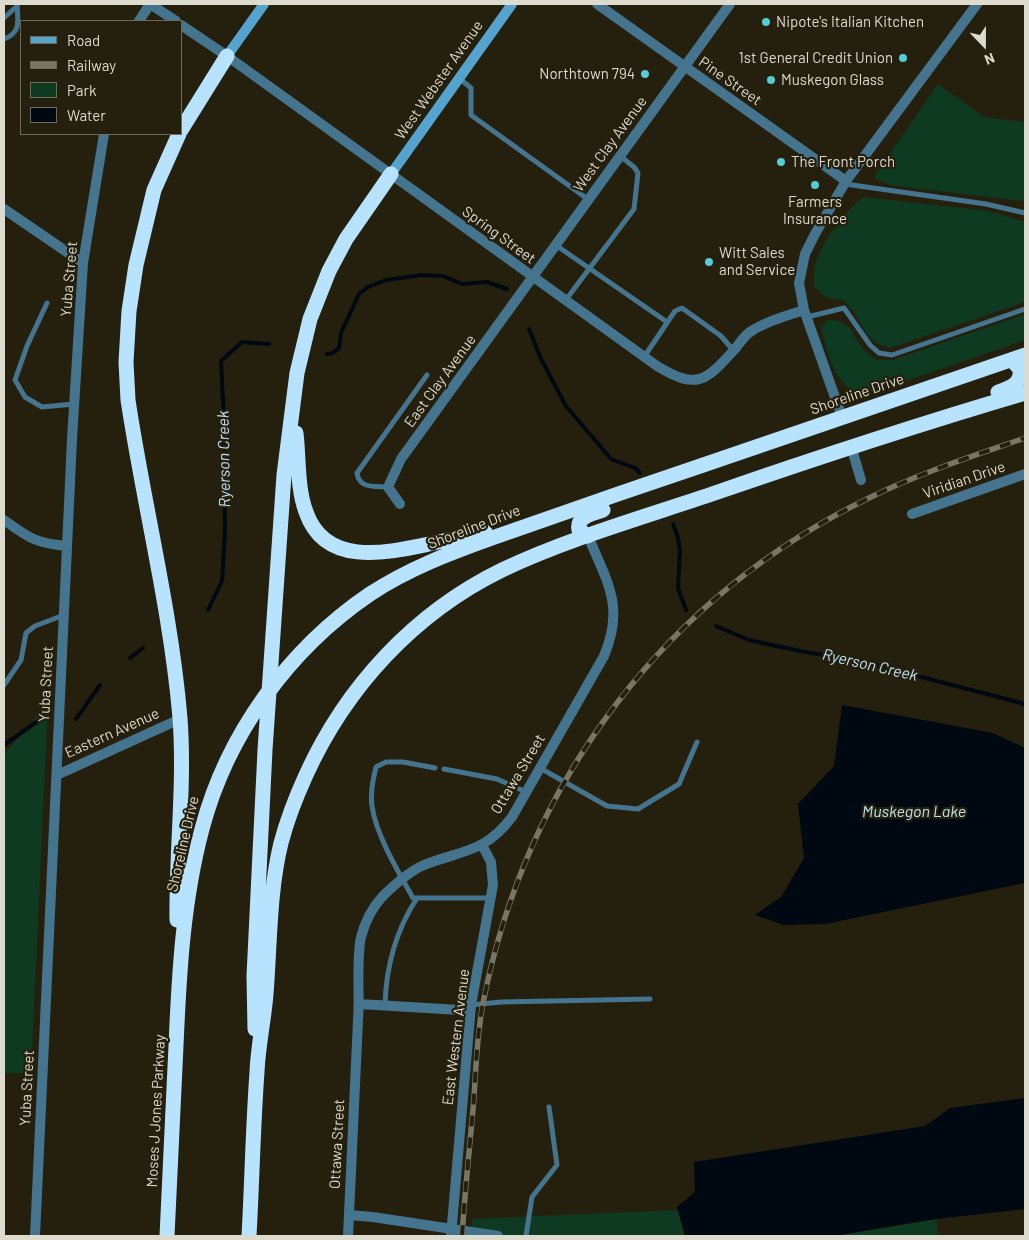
<!DOCTYPE html>
<style>
body{margin:0}
#map{position:relative;width:1029px;height:1240px;overflow:hidden;background:#25200d;font-family:Barlow,sans-serif}
canvas{display:block}
.frame{position:absolute;inset:0;border:5px solid #dddace;pointer-events:none}
.legend{position:absolute;left:20px;top:20px;width:162px;height:115px;box-sizing:border-box;background:#25200d;border:1px solid #6f6a5a;margin:0;padding:6px 9px;list-style:none;font-size:15px;color:#dddace}
.legend li{display:flex;align-items:center;gap:10px;height:25px}
.legend b{width:25px;border:1px solid #6f6a5a}
.north{position:absolute;left:959px;top:20px;width:50px;height:50px;-webkit-text-stroke:4px #25200d;paint-order:stroke;rotate:158deg;font-size:14px;font-weight:700;line-height:20px;text-align:center;color:#dddace}
.north::after{content:'';display:block;margin:auto;width:18px;height:22px;background:#dddace;clip-path:polygon(50% 0,100% 100%,50% 72%,0 100%)}
</style>
<div id="map">
<canvas width="1029" height="1240"></canvas>
<div class="frame"></div>
<ul class="legend">
<li><b style="height:6px;background:#55a4cf"></b>Road</li>
<li><b style="height:6px;background:#797565"></b>Railway</li>
<li><b style="height:14px;background:#0e3a21"></b>Park</li>
<li><b style="height:14px;background:#000811"></b>Water</li>
</ul>
<div class="north">N</div>
</div>
<script>
const g = document.querySelector('canvas').getContext('2d');
g.lineJoin = 'round';
function fillPath(path, color) { g.fillStyle = color; g.fill(path, 'evenodd'); }
function trace(path, color, width, dash) { g.strokeStyle = color; g.lineWidth = width; g.lineCap = dash ? 'butt' : 'round'; g.setLineDash(dash || []); g.stroke(path); }
function label(font, color, halo, rows, align = 'center') {
  g.font = font + ' Barlow,sans-serif'; g.lineWidth = 4.5; g.setLineDash([]); g.textBaseline = 'middle'; g.strokeStyle = halo; g.fillStyle = color; for (const [text, x, y, turn = 0] of rows) {
    g.save(); g.translate(x, y); g.rotate((+turn || 0) * Math.PI / 180); g.textAlign = isNaN(turn) ? turn : align; if (halo) g.strokeText(text, 0, 0); g.fillText(text, 0, 0); g.restore();
  }
}
fillPath(new Path2D(`
 M938,84L984,117L1025,122V200L1022,201L890,185L876,179L875,175Z
 M864,197L988,211L1025,222V302L890,348L876,343L866,333L854,312L844,301L825,297L814,286C814,279 814,272 815,266C820,245 845,209 864,197Z
 M1025,314V340L868,394C863,393 856,393 852,390C832,379 827,349 821,328L827,320L839,321L850,328L862,348L876,360H893Z
 M48,703L31,1073H4V754Z
 M678,1210L685,1236H472V1219Z
 M936,1219L939,1236H834Z`), '#0e3a21');
fillPath(new Path2D(`
 M842,705L993,733L1025,748V883L825,924L784,925L755,915L781,897L804,858L798,804L834,766Z
 M1025,1098V1209L936,1219L834,1236H685L677,1207L695,1192L694,1162L925,1126L950,1108Z`), '#000811');
trace(new Path2D(`
 M529,329L541,359L566,406L611,459L635,468L640,473
 M327,354L333,353L339,348L341,333L359,294L368,287L386,280L422,275L443,276L462,284L487,282L507,289
 M673,524L678,538L680,551L678,588L686,610
 M208,610L222,581L225,531L224,422L221,361L242,342L269,344
 M716,626L749,640L800,651L860,661L1025,704
 M130,658L143,648
 M76,719L100,685
 M4,745L42,718`), '#000811', 4);
trace(new Path2D(`
 M4,18L17,6
 M4,39C21,33 18,21 17,6L18,4
 M459,78L471,88V115L589,200
 M845,184L986,204L1025,213
 M557,246L667,322
 M565,301L634,209L638,173L634,167L620,156
 M47,303L27,346L15,380L25,397L42,407L74,404
 M807,317L844,308L870,345L879,353L892,355L1025,309
 M644,357L675,311L682,308L721,336L733,350
 M388,487C375,486 359,489 357,473L427,375
 M4,685L21,660L26,633L35,626L64,615
 M435,768L403,762H386L376,767C373,779 370,794 372,806C376,835 399,873 413,898H491
 M540,768L607,806L638,809L679,784L697,742
 M444,769L497,779L526,792
 M385,1005C386,966 395,932 417,898
 M471,1005L501,1002L650,999
 M526,1236L532,1197L557,1165L549,1107`), '#45748f', 5);
trace(new Path2D(`
 M150,4L176,21
 M597,4L846,181
 M139,21L150,4
 M181,25L227,56L657,366C697,390 705,382 735,349C740,343 744,336 750,332C766,321 787,316 804,310
 M4,209L83,263
 M842,417L804,310L799,283L805,254L815,234L846,181L977,4
 M851,446L861,480
 M400,504L388,487L401,459L730,4
 M912,514L1025,474
 M4,520C29,538 35,543 67,546
 M57,775L180,719
 M359,1004L460,1010L471,1005
 M349,1215L373,1217L498,1236
 M35,1236L72,439L83,263L104,134
 M348,1236C351,1164 355,1092 358,1020C360,995 356,960 361,937C365,922 372,908 382,897C394,885 408,872 424,865C462,850 485,853 512,817L604,656C625,606 607,582 588,536
 M451,1236L471,1005L493,885L491,862L482,845`), '#45748f', 10);
trace(new Path2D(`
 M227,56L264,4
 M391,174L512,4`), '#55a4cf', 10);
trace(new Path2D(`
 M181,130L227,56
 M998,392C1010,388 1022,384 1020,369L1012,360
 M296,433C299,459 297,488 306,512C325,567 386,553 429,544C448,540 467,536 485,532
 M588,536L579,530C576,516 593,514 603,510
 M177,920C176,853 185,785 180,718C171,611 144,506 128,400L126,362L129,311L136,265L154,190L179,134
 M255,1029L254,976L265,750L284,475L297,373L310,319L329,271L346,239L391,174
 M167,1236C170,1173 173,1109 176,1046C179,974 183,900 202,829C227,734 289,649 370,594C408,569 450,553 492,538C534,523 576,509 618,494C754,448 890,401 1025,355
 M249,1236C252,1182 253,1127 257,1072C258,1046 264,1020 266,994C270,944 269,892 281,843C287,820 296,797 306,775C346,687 414,613 502,570C567,539 644,517 712,494C816,458 920,424 1025,393`), '#b7e3fe', 15);
const rail = new Path2D(`
 M462,1236C465,1190 470,1144 474,1098C476,1066 477,1034 483,1003C527,780 666,596 871,497C920,473 973,456 1025,438`);
trace(rail, '#797565', 5.5);
trace(rail, '#25200d', 4, [11]);
for (const [x, y, r, color] of [
 [766,22,5,"#52ccd5"],
 [903,58,5,"#52ccd5"],
 [645,74,5,"#52ccd5"],
 [771,80,5,"#52ccd5"],
 [781,162,5,"#52ccd5"],
 [815,185,5,"#52ccd5"],
 [709,262,5,"#52ccd5"]
]) { const dot = new Path2D(); dot.arc(x, y, r, 0, 2 * Math.PI); g.fillStyle = color; g.fill(dot); trace(dot, '#25200d', 2); }
label('15px', '#dddace', '#25200d', [
 ["Nipote's Italian Kitchen",776,22],
 ["1st General Credit Union",893,58,"right"],
 ["Northtown 794",635,74,"right"],
 ["Muskegon Glass",781,80],
 ["The Front Porch",791,162],
 ["Farmers",815,202,"center"],
 ["Insurance",815,219,"center"],
 ["Witt Sales",719,253],
 ["and Service",719,270]
], 'left');
label('15px', '#dddace', '#25200d', [
 ["West Webster Avenue",439,80,-55],
 ["Pine Street",730,81,35],
 ["West Clay Avenue",610,144,-54],
 ["Spring Street",499,235,36],
 ["Yuba Street",69,279,-85],
 ["East Clay Avenue",440,381,-54],
 ["Shoreline Drive",857,394,-19],
 ["Viridian Drive",964,480,-19],
 ["Shoreline Drive",474,527,-21],
 ["Yuba Street",46,684,-87],
 ["Eastern Avenue",112,733,-24],
 ["Ottawa Street",518,774,-59],
 ["Shoreline Drive",183,844,-77],
 ["East Western Avenue",456,1037,-83],
 ["Yuba Street",27,1088,-87],
 ["Moses J Jones Parkway",156,1111,-87],
 ["Ottawa Street",337,1144,-87]
]);
label('italic 16px', '#bce1f4', '#25200d', [
 ["Ryerson Creek",224,459,-91],
 ["Ryerson Creek",870,665,13],
 ["Muskegon Lake",914,812]
]);
</script>
